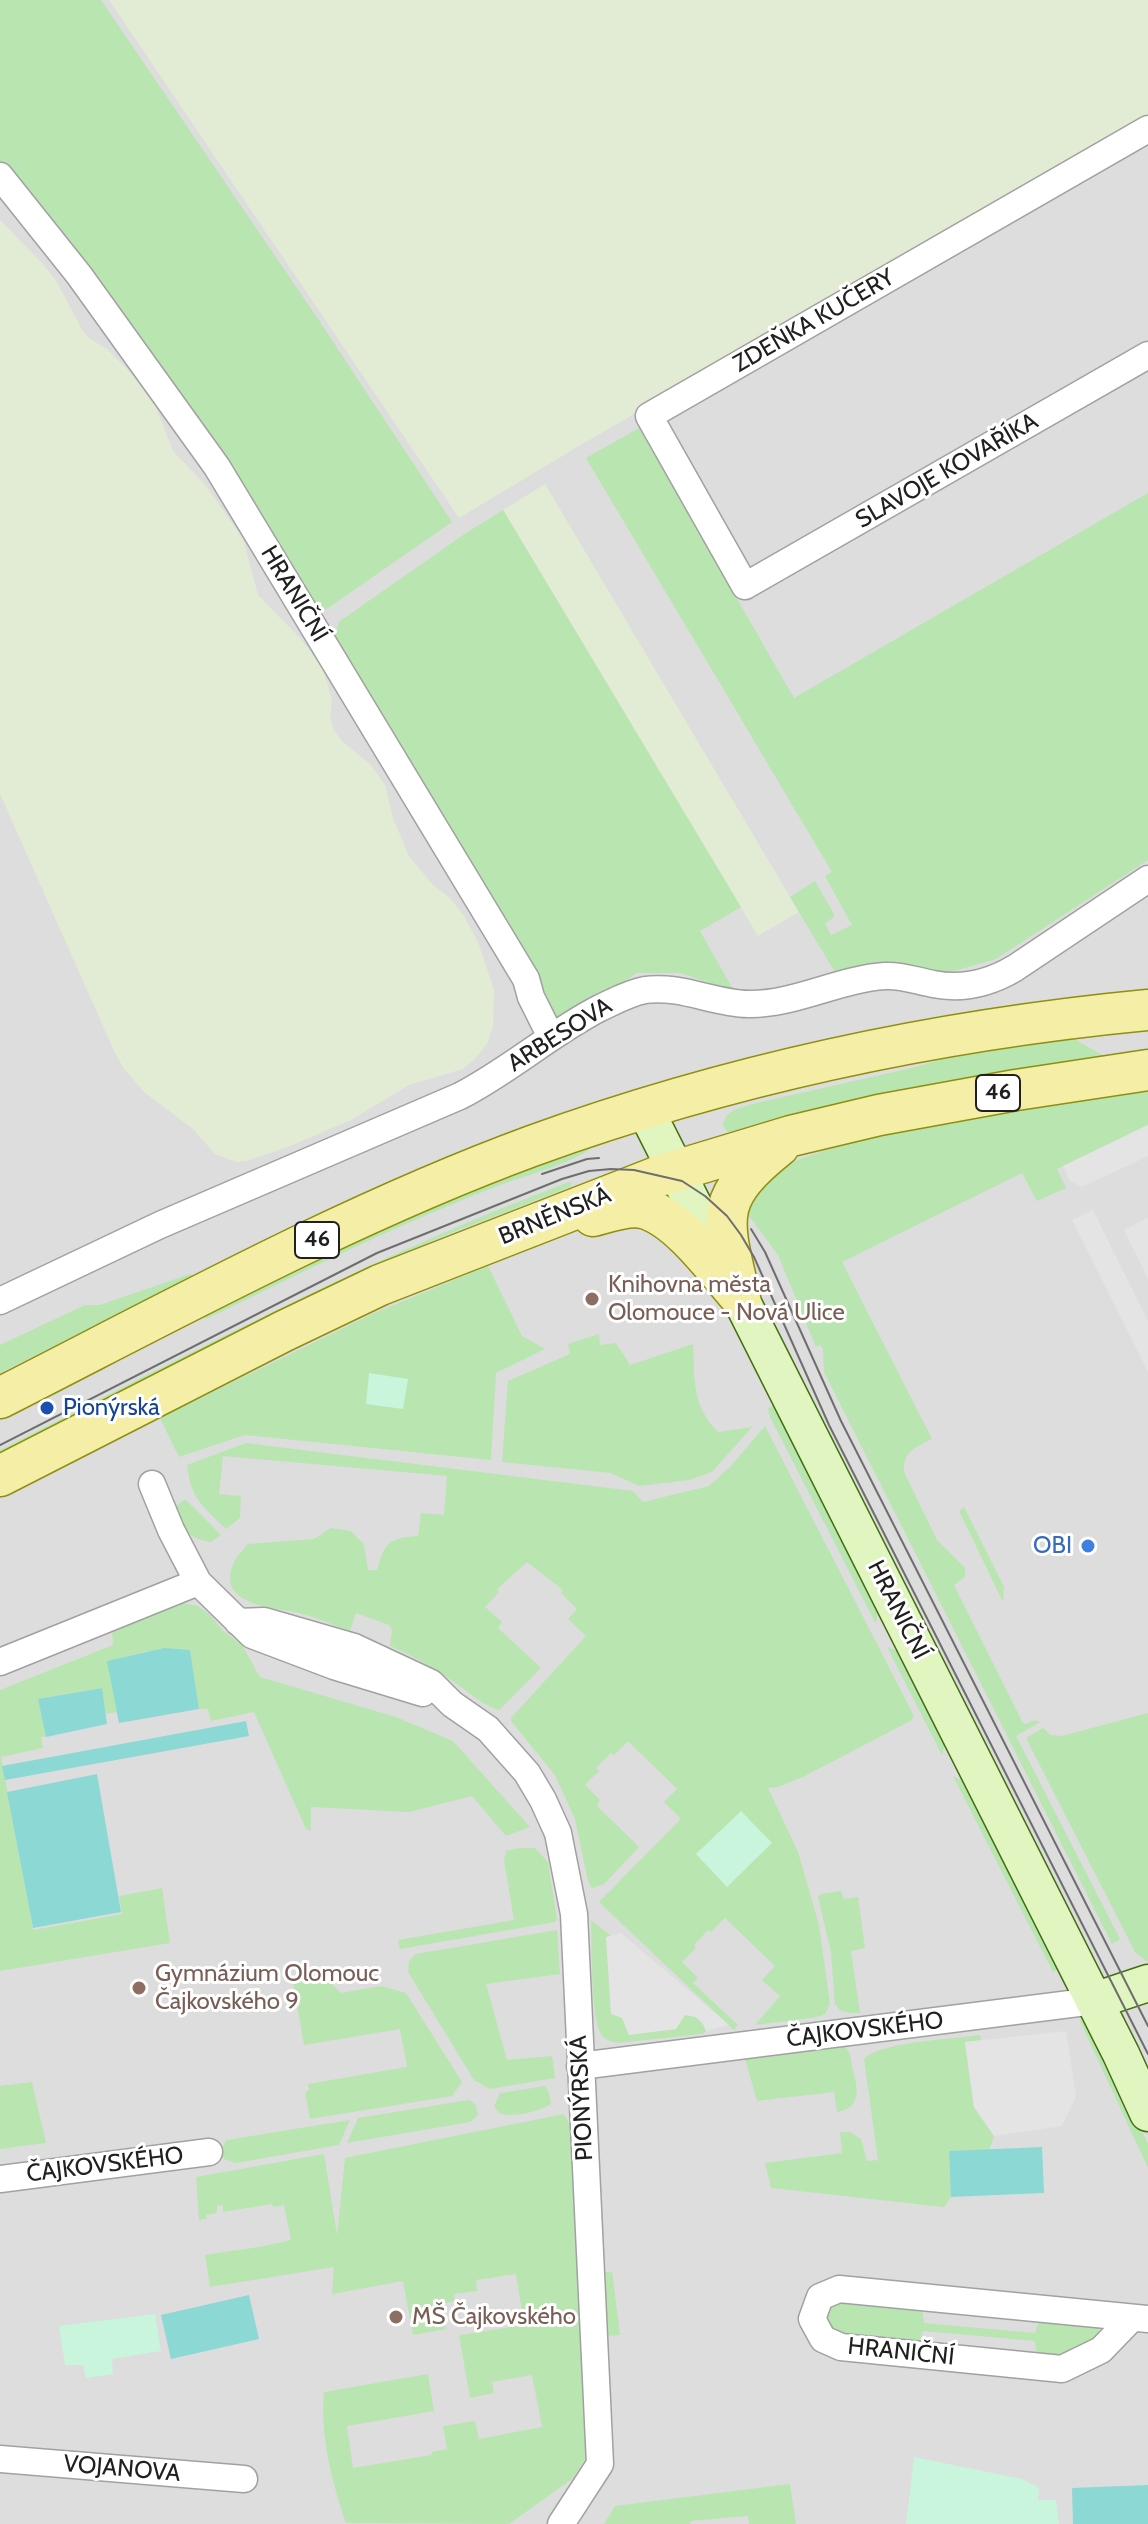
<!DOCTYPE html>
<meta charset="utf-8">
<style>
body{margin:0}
canvas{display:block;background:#efefe7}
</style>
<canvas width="1148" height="2524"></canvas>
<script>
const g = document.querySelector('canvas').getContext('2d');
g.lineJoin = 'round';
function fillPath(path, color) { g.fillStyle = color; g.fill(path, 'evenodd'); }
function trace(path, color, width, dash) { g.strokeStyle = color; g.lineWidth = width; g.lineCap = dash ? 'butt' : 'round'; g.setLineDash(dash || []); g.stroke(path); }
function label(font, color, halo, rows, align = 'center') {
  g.font = font + ' Cabin,sans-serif'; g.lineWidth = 6; g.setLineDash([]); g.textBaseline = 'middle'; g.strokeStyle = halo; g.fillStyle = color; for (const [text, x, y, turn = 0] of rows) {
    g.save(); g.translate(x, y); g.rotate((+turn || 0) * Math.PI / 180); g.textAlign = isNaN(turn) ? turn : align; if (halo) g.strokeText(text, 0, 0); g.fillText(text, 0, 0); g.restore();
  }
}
fillPath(new Path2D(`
 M0,0H1148V2524H0Z`), '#ddd');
fillPath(new Path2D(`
 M109,0H1148V118L577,447L459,518Z
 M0,220L42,263L55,279L83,331L90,339L107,349L132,374L155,405L173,451L207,487L243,539L258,595L301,639L323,669L332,700L330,718L334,730L343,742L371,765L385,785L393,818L409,856L432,884L451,899L464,916L478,942L494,990L493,1027L487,1044L476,1058L463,1069L409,1085L351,1120L288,1147L247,1161L237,1162L215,1154L193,1129L144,1092L124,1069L114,1051L0,794Z
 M545,484L799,912L758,936L503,510Z`), '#e2ecd4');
fillPath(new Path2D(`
 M0,0H101L320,322L452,522L318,615L15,179L0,161Z
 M639,428L794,698L1148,493V860L996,959L937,976C908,953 869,967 836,974L790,897L815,881L835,916L825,924L831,935L852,925L825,876L832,872L586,458Z
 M503,510L741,907L700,931L734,991L680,973H637L604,995L559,1020L333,637L340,621L466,533Z
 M1064,1033L1109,1059L731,1136L723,1126C725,1110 738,1109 752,1104L916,1067L979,1048Z
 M1148,1088V1125L1057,1169L1066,1188L1037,1201L1022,1173L842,1262L932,1439C916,1447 900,1453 905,1474L937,1540L965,1568V1577L954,1585L1023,1723L1026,1724L1035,1720L1040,1722L1016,1736L1120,1939L1112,1944L824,1372L823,1349L820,1345L816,1347L778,1255L743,1208L780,1166L881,1131Z
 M594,1145C584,1160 515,1179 495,1187C396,1225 301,1273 206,1319L201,1309L426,1201Z
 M569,1182L572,1183L570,1187L441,1237L372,1268L0,1463V1450C187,1355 372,1256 569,1182Z
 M488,1266L522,1336L545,1349L496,1373L491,1460L245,1435L179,1457L160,1418L372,1314Z
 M190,1274L194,1276L0,1373V1345L85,1305H100Z
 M599,1334L600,1345L616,1343L630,1365L693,1344C695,1379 691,1405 718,1432L752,1427L712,1472L689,1480L639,1486L611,1473L502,1462L508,1381L570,1354L568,1344Z
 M774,1405L878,1609L876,1624L770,1417L768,1409Z
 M765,1426L914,1716L912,1720L805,1776L778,1787L768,1788L798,1852L819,1925L830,2004L825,2014L818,2017L755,2025L780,1996L762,1980L775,1966L725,1918L711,1932L708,1930L694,1945L696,1948L682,1962L698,1978L693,1983L738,2025L734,2030L599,1902L681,1819L664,1802L677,1789L628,1741L614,1755L611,1753L596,1768L599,1771L585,1785L600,1800L597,1806L639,1847L604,1884L592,1888L588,1881L575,1819L555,1775L511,1721V1718L586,1636L568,1619L577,1609L561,1593L563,1590L527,1562L497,1589L499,1592L485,1607L502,1622L498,1628L541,1668L499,1710C481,1705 467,1690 451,1680C432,1667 411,1655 390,1646L392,1630L389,1625L356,1613L350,1631C334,1626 319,1618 303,1614C278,1607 216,1607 233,1565C235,1558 243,1550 248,1544L314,1539L331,1528L351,1531L364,1545L368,1570H377C385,1542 389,1538 418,1536L421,1513L444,1515L447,1476L223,1456L219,1494L241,1496L240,1518L226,1529C203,1506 191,1500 187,1465L246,1443L633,1491L643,1502L709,1486L730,1467Z
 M185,1499L221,1535L211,1542C186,1538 184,1529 174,1508Z
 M964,1507L1004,1587L1003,1602L960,1513V1510Z
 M177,1602L198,1606L210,1615L222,1630L242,1645L260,1677L396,1717L453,1741L530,1827L506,1836L472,1796L409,1812L311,1807V1831L306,1829L254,1712L211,1721L208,1709H199L190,1650L148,1651L108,1661L117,1712L106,1714L101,1688L38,1699L46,1736L41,1737L43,1748L1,1757L33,1930L122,1914L119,1896L162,1888L170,1943L0,1971V1690L113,1645L112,1628Z
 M887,1647L900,1652L945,1744L942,1755Z
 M1148,1713V1960L1146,1961L1135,1952L1026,1738L1043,1728L1051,1735L1062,1736Z
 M953,1776L965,1782L1061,1968L1053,1972Z
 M519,1848H535L548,1862L557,1919L555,1922L400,1949L398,1940L514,1920L504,1860L506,1851Z
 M841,1891L844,1899L858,1897L865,1948L851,1951L860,2013C849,2013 841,2014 835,2004L831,1952L818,1897L821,1894Z
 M591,1920L611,1936L606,1938L622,2018L629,2034L676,2029L684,2015C696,2015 702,2020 706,2031L702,2034L617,2043C610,2041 605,2040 601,2034C590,2015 592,1945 591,1920Z
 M557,1930L560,1974L486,1984L507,2060L552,2056L555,2078L490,2089L474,2080L408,1972L409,1961L416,1954Z
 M322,1975L341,1993L381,1986L406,1993L462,2082L452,2096L310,2119L305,2092L309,2090L308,2084L407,2067L400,2029L304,2045L293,1981Z
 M1079,2019L1090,2027L1098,2040L1148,2144V2168Z
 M980,2035L981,2040L965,2042L974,2107L994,2136L989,2150L949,2151L951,2197L944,2207L771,2188L765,2163L842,2153L840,2132H850L861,2139L867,2161L878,2160L864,2059C879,2042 954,2039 980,2035Z
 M835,2044C840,2045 843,2045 846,2048C851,2053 851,2060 852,2066C857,2086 864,2107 837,2112L834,2092L757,2101L744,2055Z
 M32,2082L46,2143L0,2149V2086Z
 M545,2086L549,2093L551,2104C538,2112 513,2118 499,2113L494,2106L500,2093Z
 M469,2100L476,2105L478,2115L470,2122L347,2143L358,2118Z
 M564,2114L586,2157L599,2438L572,2479L509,2524L346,2523C332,2482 320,2436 324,2392L428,2374L434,2411L347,2426L353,2468L432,2455V2452L447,2449L443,2426L475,2421L479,2439L542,2427L532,2375L492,2382L494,2393L470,2398L459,2335L524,2325L516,2274L476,2280L477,2291L454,2294L455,2301L441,2304L446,2329L413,2335L403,2281L332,2294L334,2267L210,2287L205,2255C235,2250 260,2248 291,2240L284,2205L273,2207L272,2204L223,2212V2205L217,2206V2213L206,2215V2219L199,2220L196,2177L324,2154L337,2235L345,2158Z
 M350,2120L339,2145L236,2163L224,2159L219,2152L227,2140Z
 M601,2272H612L620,2335L607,2336Z
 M836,2301L922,2307L924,2323L1035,2333L1039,2320L1096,2325L1101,2334L1100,2340L1064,2358H1037L1035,2341L923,2331L918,2346L826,2330L822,2320L827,2305Z
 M790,2484L796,2524H749L748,2516L691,2521L690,2524H604L615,2506Z`), '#b9e5b1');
fillPath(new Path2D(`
 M369,1373L408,1379L403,1409L366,1404Z
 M741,1811L772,1843L727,1887L696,1854Z
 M155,2314L161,2351L112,2359L113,2374L86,2378L83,2365H65L59,2326Z
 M914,2457L1022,2479L1039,2488L1038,2500H1056L1059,2524H906Z`), '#c8f5db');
fillPath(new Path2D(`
 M164,1648L190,1650L199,1709L119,1723L107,1661Z
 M102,1688L107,1724L46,1737L38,1699Z
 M246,1721L249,1736L5,1780L2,1766Z
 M97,1774L121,1912L33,1928L7,1792Z
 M1042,2147L1044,2193L951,2197L949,2151Z
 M249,2295L259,2339L171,2359L161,2315Z
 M1148,2485V2524H1073L1072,2488Z`), '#8bd8d5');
fillPath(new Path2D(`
 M1148,1125V1156L1082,1187L1070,1181L1063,1166Z
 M1093,1210L1148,1321V1372L1072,1220Z
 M1148,1218V1279L1124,1230Z
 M621,1933L729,2025L706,2031L703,2024L696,2017L685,2015L676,2029L629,2035L622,2018L611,2014L606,1937Z
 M1066,2031L1076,2096L1062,2126L994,2136L974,2107L965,2042Z`), '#e4e4e4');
const street = new Path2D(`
 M1148,129L649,416L745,586L1148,355
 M0,176L79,275L217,467L526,979L531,997L551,1037
 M0,1301L160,1225L460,1096C509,1071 551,1033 600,1008C615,1001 629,993 645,990C680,985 713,1003 748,1004C794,1005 839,979 885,976C902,975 917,981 933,984C963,990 990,983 1015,968L1148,879
 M152,1484L171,1530L198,1582L252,1635L334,1666L423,1693
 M238,1622L264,1621L354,1647L431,1683L452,1704L488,1729L527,1773L543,1800L558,1833L574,1914L600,2464L561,2524
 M0,1662L198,1582
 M580,2066L1094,2001
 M0,2179L209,2152
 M1132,2318L1101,2350L1062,2369L841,2347L823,2339L812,2319L820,2297L839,2289L1148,2319
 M0,2459L244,2479`);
const secondary = new Path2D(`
 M645,1109L1121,2054L1148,2113
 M1094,2001L1148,1983`);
const primary = new Path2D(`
 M593,1216C608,1212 627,1205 643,1208C679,1217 716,1270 740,1297
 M739,1292C721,1216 714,1198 779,1146
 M0,1398C173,1310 350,1213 532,1146C731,1074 938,1030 1148,1010
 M0,1476L284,1331L380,1285L662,1175L791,1136L879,1115L1016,1090L1148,1070`);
trace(street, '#a1a1a1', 29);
trace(secondary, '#436f0e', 39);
trace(primary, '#8e8f0c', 43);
trace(street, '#fff', 26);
trace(secondary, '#e0f5bf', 36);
trace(primary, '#f5eea6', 40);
trace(new Path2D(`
 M542,1174L587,1159L599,1158
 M751,1229L765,1252L841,1421L1148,2026
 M0,1445L377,1253L562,1179L589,1171L611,1169L634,1170L682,1181L705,1196L727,1216L741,1235L754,1257L829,1425L1148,2054`), '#6e6e6e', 2);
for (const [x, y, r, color] of [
 [592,1299,8,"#8d6e63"],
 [47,1408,8,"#1a4fb4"],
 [1088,1546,8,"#3f7fe0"],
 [139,1988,8,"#8d6e63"],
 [396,2317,8,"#8d6e63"]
]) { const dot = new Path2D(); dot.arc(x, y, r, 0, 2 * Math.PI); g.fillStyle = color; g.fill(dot); trace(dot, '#fff', 3); }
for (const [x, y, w] of [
 [998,1093,44],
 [317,1240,44]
]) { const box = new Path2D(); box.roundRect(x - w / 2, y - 18, w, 36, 6); g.fillStyle = '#fff'; g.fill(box); trace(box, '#202020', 2); }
label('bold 22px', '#202020', null, [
 ["46",998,1093],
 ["46",317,1240]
]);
label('24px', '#202020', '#fff', [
 ["ZDEŇKA KUČERY",814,321,-30],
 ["SLAVOJE KOVAŘÍKA",947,471,-30],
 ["HRANIČNÍ",294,594,59],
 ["ARBESOVA",560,1035,-32],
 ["BRNĚNSKÁ",555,1216,-22],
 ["HRANIČNÍ",898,1610,63],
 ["ČAJKOVSKÉHO",865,2030,-7],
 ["PIONÝRSKÁ",582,2098,-93],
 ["ČAJKOVSKÉHO",105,2165,-7],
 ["HRANIČNÍ",901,2352,6],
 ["VOJANOVA",122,2469,5]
]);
label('24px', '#785e54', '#fff', [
 ["Knihovna města",608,1285],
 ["Olomouce - Nová Ulice",608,1313],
 ["Gymnázium Olomouc",155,1974],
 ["Čajkovského 9",155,2002],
 ["MŠ Čajkovského",412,2317]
], 'left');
label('24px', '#164399', '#fff', [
 ["Pionýrská",63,1408]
], 'left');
label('24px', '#366cbe', '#fff', [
 ["OBI",1072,1546]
], 'right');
</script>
